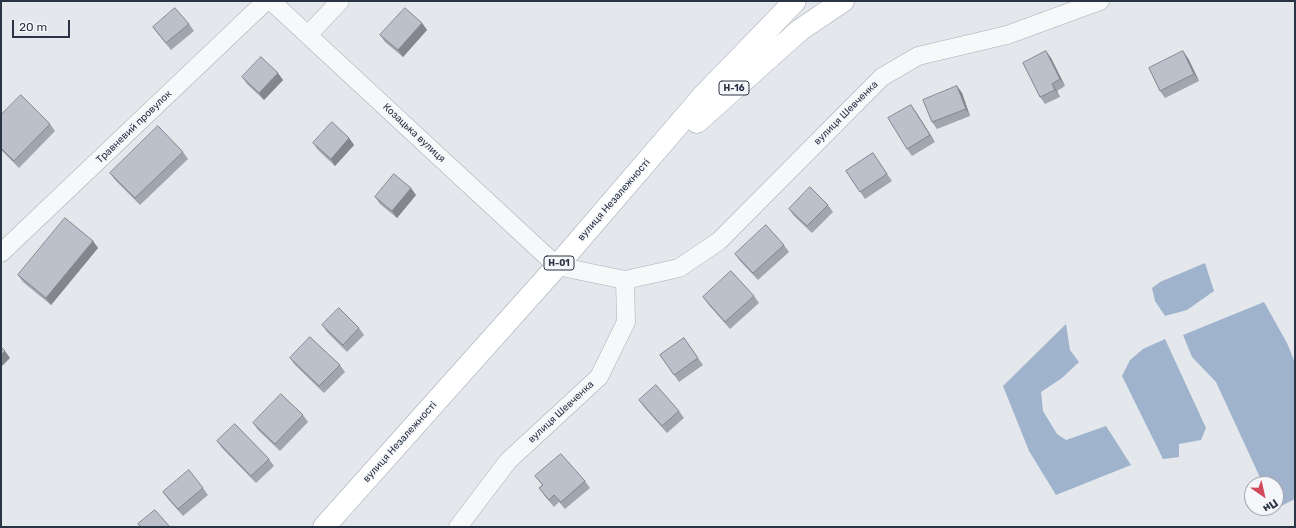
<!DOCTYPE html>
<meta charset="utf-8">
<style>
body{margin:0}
#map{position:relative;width:1296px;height:528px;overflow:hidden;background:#e4e7ec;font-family:Rubik,sans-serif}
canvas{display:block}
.frame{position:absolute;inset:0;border:2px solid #2b3445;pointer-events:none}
.north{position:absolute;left:1244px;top:476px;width:40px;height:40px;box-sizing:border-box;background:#f4f6f9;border:1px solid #a4a8b1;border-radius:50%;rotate:146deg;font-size:11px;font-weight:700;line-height:16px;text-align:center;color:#2b3445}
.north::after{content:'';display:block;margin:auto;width:14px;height:18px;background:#d1495b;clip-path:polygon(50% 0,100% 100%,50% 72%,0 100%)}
.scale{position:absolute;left:12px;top:20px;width:58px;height:18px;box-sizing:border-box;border:2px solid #2b3445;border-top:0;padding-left:5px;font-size:12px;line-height:14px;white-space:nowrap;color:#2b3445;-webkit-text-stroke:3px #f4f6f9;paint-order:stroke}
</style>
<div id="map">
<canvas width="1296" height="528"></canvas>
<div class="frame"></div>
<div class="north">Пн</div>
<div class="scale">20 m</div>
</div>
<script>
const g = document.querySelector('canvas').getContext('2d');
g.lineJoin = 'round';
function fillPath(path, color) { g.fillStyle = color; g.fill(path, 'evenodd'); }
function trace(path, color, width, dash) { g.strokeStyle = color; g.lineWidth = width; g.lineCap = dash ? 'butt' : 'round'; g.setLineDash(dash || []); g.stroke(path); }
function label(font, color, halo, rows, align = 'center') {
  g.font = font + ' Rubik,sans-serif'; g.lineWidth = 3; g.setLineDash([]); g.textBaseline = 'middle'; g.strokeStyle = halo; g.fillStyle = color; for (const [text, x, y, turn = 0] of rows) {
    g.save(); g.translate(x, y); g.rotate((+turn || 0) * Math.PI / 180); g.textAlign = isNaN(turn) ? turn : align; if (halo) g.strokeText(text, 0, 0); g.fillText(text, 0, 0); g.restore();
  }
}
fillPath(new Path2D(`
 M1205,263L1214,291L1187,310L1165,316L1155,301L1152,288L1160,282Z
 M1264,302L1287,343L1295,363V499L1275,509L1274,508H1276V484H1263L1216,382L1192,357L1183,335Z
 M1066,324L1070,350L1079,362L1062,378L1041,392L1043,411L1057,434L1066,440L1106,426L1131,465L1056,495L1029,451L1003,386Z
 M1165,339L1206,428L1201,440L1179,444V457L1163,459L1122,376L1130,360L1143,349Z`), '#9fb4cc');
const street = new Path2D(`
 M271,1L557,266L625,280L679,268L719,241L882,77L918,56L1007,35L1100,1
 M308,35L340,1
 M1,253L266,1
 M458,527L508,461L599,377L626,322L625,280`);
const primary = new Path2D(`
 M697,122L800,30L843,1
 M324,527L557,266L703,96L795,1`);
trace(street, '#a9aeb7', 19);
trace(primary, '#a3abb8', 23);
trace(street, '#f7f8fa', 18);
trace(primary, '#fff', 22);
fillPath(new Path2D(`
 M422,23L427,30L403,57L385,42L380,35Z
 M189,24L194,31L171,50L158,34L153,27Z
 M1046,51L1051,58L1065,86L1057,91L1060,97L1045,104L1040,97Z
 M1188,58L1199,81L1165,98L1160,91Z
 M242,77L283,80L264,100L247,84Z
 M957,86L962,93L970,116L937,129L932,122Z
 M916,112L935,142L912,156L907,149Z
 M1,115L50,124L55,131L19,168L1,150Z
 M349,138L354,145L335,166L318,150L313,143Z
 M183,152L188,159L140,205L115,180L110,173Z
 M873,153L892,181L865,199L846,171Z
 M416,195L397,218L380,204L375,197Z
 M828,205L833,212L812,233L794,216L789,209Z
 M93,241L98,248L51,305L23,282L18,275Z
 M784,245L789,252L758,280L740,261L735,254Z
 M754,296L759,303L730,329L708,304L703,297Z
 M322,325L359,328L364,335L347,352L327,332Z
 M684,338L703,365L679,382L660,355Z
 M290,358L340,365L345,372L324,393L295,365Z
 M639,400L679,411L684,418L667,433L644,407Z
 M303,415L308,422L280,451L258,430L253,423Z
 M217,441L269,459L274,466L256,483L222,448Z
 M535,476L585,481L590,488L565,509L559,502L554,507L544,495L539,488L542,485Z
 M203,488L208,495L183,516L168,499L163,492Z`), '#a1a5ae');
fillPath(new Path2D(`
 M422,23L427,30L403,57L398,50Z
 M1046,51L1051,58L1065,86L1060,79Z
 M1183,51L1188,58L1199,81L1194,74Z
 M278,73L283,80L264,100L259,93Z
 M1052,84L1057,91L1060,97L1055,90Z
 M957,86L962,93L970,116L966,109Z
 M911,105L916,112L935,142L930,135Z
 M349,138L354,145L335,166L331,159Z
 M411,188L416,195L397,218L392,211Z
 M93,241L98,248L51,305L46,298Z
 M5,351L10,358L1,367V355Z`), '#83868d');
const building = new Path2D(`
 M175,8L189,24L166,43L153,27Z
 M405,8L422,23L398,50L380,35Z
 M1046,51L1060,79L1052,84L1055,90L1040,97L1023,63Z
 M1183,51L1194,74L1160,91L1149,68Z
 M261,57L278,73L259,93L242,77Z
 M957,86L966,109L932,122L923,100Z
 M21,95L50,124L14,161L1,148V115Z
 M911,105L930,135L907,149L888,118Z
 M332,122L349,138L331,159L313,143Z
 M158,126L183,152L135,198L110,173Z
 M873,153L887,174L860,192L846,171Z
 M394,174L411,188L392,211L375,197Z
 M810,187L828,205L807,226L789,209Z
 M65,218L93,241L46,298L18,275Z
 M766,225L784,245L753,273L735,254Z
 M731,271L754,296L725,322L703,297Z
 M339,308L359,328L343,345L322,325Z
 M310,337L340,365L319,386L290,358Z
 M684,338L698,358L674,375L660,355Z
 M1,347L5,351L1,355Z
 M656,385L679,411L662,426L639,400Z
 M281,394L303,415L275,444L253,423Z
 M235,424L269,459L251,476L217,441Z
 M561,454L585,481L561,502L554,495L549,500L539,488L543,485L535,476Z
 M189,470L203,488L178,509L163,492Z
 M155,510L170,527H141L138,524Z`);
fillPath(building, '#bbc0ca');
trace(building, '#83868d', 1);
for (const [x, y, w] of [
 [734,88,30],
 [559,263,30]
]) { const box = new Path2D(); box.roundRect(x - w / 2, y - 7, w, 14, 3); g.fillStyle = '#f4f6f9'; g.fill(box); trace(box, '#2b3445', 1); }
label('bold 9px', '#2b3445', null, [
 ["Н-16",734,88],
 ["Н-01",559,263]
]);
label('10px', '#2b3445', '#f4f6f9', [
 ["вулиця Шевченка",846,113,-45],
 ["Травневий провулок",134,127,-44],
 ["Козацька вулиця",414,133,43],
 ["вулиця Незалежності",614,200,-49],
 ["вулиця Шевченка",561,412,-43],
 ["вулиця Незалежності",400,442,-48]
]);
</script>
